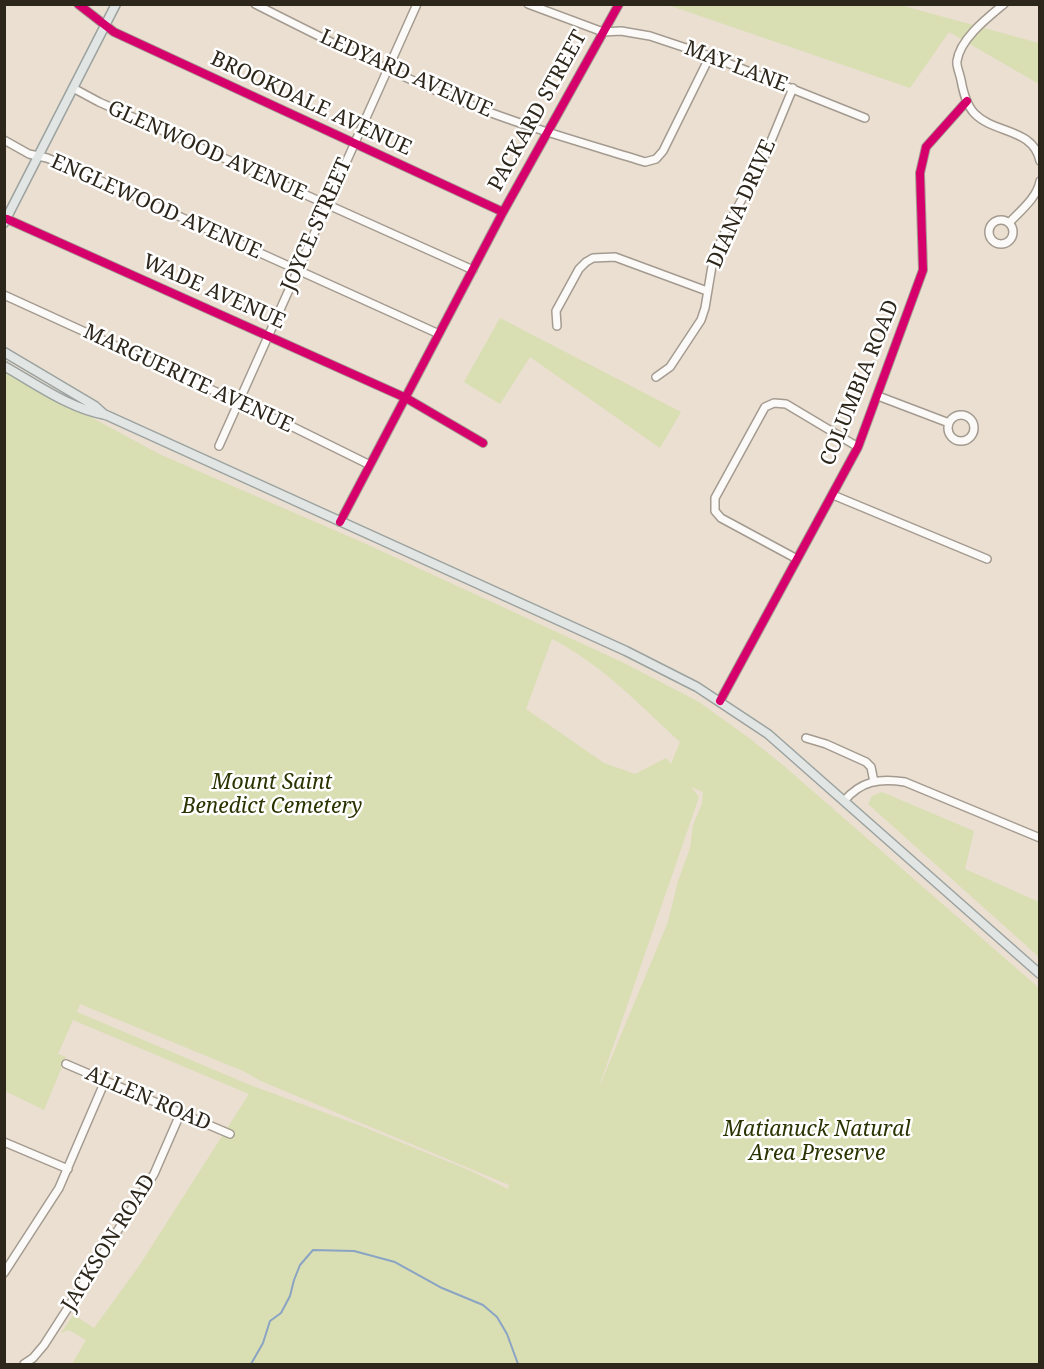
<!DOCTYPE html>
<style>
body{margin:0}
#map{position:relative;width:1044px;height:1369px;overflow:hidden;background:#eadfd0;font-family:"Noto Serif",serif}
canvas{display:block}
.frame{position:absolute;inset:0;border:6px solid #2d261b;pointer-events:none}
</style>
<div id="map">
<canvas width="1044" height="1369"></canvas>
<div class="frame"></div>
</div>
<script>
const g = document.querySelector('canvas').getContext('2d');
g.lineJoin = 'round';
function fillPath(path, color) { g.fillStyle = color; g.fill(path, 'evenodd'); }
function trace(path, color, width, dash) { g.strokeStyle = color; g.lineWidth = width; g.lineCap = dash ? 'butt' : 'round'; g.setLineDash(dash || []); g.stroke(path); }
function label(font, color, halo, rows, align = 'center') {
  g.font = font + ' "Noto Serif",serif'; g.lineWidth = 5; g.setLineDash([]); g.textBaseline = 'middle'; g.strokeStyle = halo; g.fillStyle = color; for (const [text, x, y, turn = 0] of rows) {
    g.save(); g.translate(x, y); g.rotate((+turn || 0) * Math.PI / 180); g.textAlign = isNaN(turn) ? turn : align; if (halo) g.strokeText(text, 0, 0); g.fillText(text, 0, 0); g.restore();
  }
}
fillPath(new Path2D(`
 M668,5H900L1039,43V84L949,32L910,88Z
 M500,318L681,412L660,448L530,357L500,404L464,382Z
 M4,370L159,454L366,544L624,663L699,702L749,738L784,766L1039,988V1364H72L86,1340L69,1330L61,1333L77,1309V1317L94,1328L139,1266L249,1094L73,1020L58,1054L66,1057L44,1110L5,1091ZM552,639C601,664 640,705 680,742L671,764L666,758L635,774L604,763L526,709ZM691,787L703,792L702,804L693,825L690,848L678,881L668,922L598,1090L699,797ZM80,1004L243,1071L261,1081L509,1185L508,1189L471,1171L361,1126L250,1085L77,1012Z
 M882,792L974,831L965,869L1039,902V957L868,804L872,796Z`), '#d9deb3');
trace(new Path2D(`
 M251,1364L263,1343L270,1321L281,1313L290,1296L294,1280L300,1265L313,1250L354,1251L395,1262L442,1288L483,1305L497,1317L507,1334L518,1364`), '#8aa4c3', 2);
const minor = new Path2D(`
 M78,4L114,32L503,212
 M255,4C324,39 392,73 463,102C522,126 584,143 645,162L656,159L663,151L710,56
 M528,4L603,32L621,31L650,36L710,56L865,118
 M1004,4C987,18 960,39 957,61C956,66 960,74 961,80C963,91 966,105 975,114C995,134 1033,128 1040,161
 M73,88L99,102L473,270
 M4,140L29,154L47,158L79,171L439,334
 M7,219L406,398L483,443
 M989 232a12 12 0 1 1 24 0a12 12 0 1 1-24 0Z
 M1009,223C1020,211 1037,198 1040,181
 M4,295L291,426L370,465
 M557,326L556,311L579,269L586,262L593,258L615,257L707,291
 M656,377L670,367L701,320L705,308L713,260L727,227L764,158L793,88
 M878,396L949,423
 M948 428a13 13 0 1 1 26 0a13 13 0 1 1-26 0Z
 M219,446L417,4
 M833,495L987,559
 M340,522L503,212L619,4
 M797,559L721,518L715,511V498L765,407L774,403L786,404L858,447
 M720,701L858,447L923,270L920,173L926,147L967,101
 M806,738L826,744L866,762L871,767L874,782
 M844,801C861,781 879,778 905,782L1040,838
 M66,1064L230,1134
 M4,1142L68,1169
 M4,1273L59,1188L105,1081
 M24,1364L33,1358L44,1345L154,1174L181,1112`);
const major = new Path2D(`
 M4,223L116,4
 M4,352L95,406L105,415
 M4,366C36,384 70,409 106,415L626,651L697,687L768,734L1040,974`);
trace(minor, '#a49b90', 10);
trace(major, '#9ba29f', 11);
trace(minor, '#fcfaf8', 7);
trace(major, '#e1e6e5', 8);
trace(new Path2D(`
 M78,4L114,32L503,212
 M7,219L406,398L483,443
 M340,522L503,212L619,4
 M720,701L858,447L923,270L920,173L926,147L967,101`), '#d6006c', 8);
label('21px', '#2d261b', '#fff', [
 ["MAY LANE",736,67,21],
 ["LEDYARD AVENUE",406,74,24],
 ["BROOKDALE AVENUE",311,104,25],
 ["PACKARD STREET",538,111,-61],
 ["GLENWOOD AVENUE",207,151,24],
 ["DIANA DRIVE",742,204,-66],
 ["ENGLEWOOD AVENUE",156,207,24],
 ["JOYCE STREET",317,225,-66],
 ["WADE AVENUE",214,292,24],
 ["MARGUERITE AVENUE",188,379,25],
 ["COLUMBIA ROAD",860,383,-68],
 ["ALLEN ROAD",148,1099,23],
 ["JACKSON ROAD",109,1243,-58]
]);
label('italic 21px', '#2a3401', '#fff', [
 ["Mount Saint",272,783],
 ["Benedict Cemetery",272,807],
 ["Matianuck Natural",817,1130],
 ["Area Preserve",817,1154]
]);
</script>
